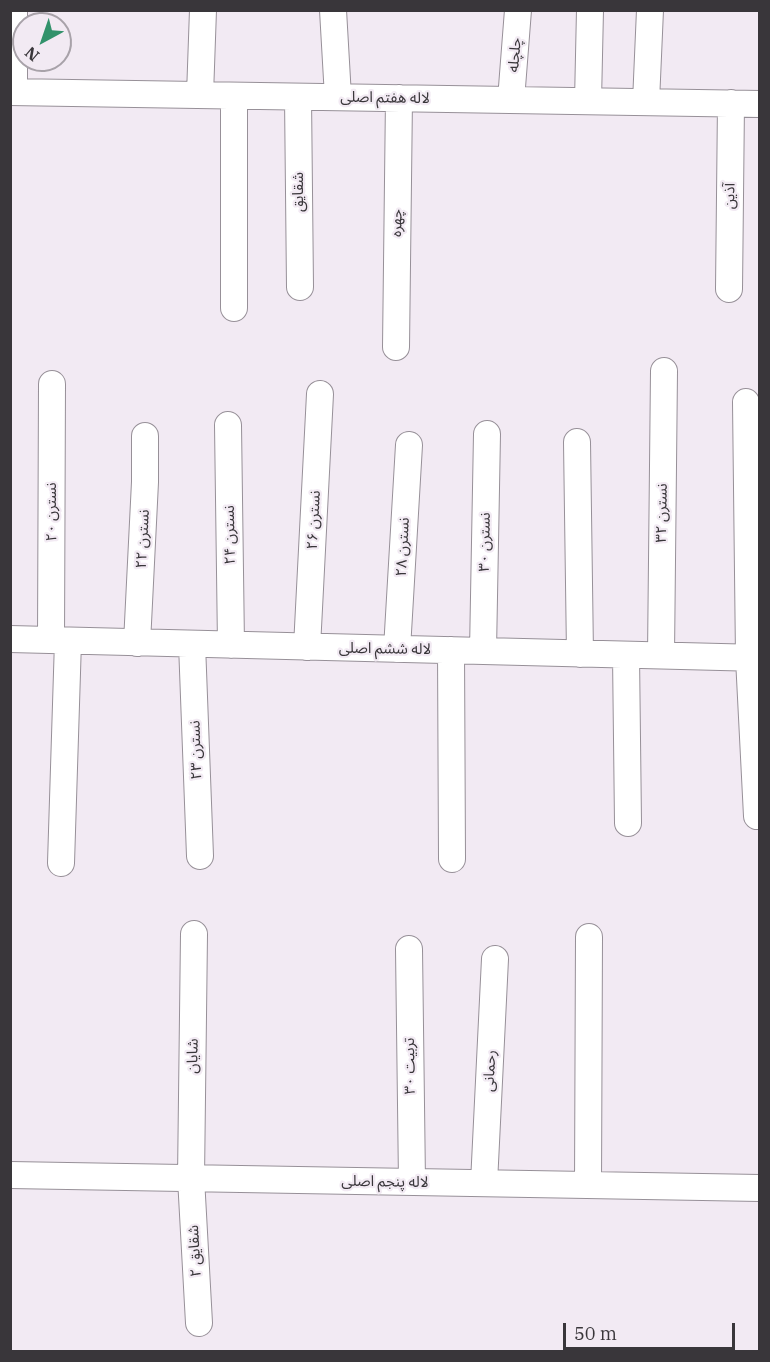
<!DOCTYPE html>
<meta charset="utf-8">
<style>
body{margin:0}
#map{position:relative;width:770px;height:1362px;overflow:hidden;background:#f2eaf3;font-family:"IBM Plex Serif",serif}
canvas{display:block}
.frame{position:absolute;inset:0;border:12px solid #39363a;pointer-events:none}
.north{position:absolute;left:12px;top:12px;width:60px;height:60px;box-sizing:border-box;background:#f2eaf3;border:2px solid #a8a2a9;border-radius:50%;rotate:220deg;font-size:16px;font-weight:700;line-height:24px;text-align:center;color:#39363a}
.north::after{content:'';display:block;margin:auto;width:21px;height:27px;background:#32926b;clip-path:polygon(50% 0,100% 100%,50% 72%,0 100%)}
.scale{position:absolute;left:563px;top:1323px;width:172px;height:27px;box-sizing:border-box;border:3px solid #39363a;border-top:0;padding-left:8px;font-size:18px;line-height:21px;white-space:nowrap;color:#39363a;-webkit-text-stroke:4px #f2eaf3;paint-order:stroke}
</style>
<div id="map">
<canvas width="770" height="1362"></canvas>
<div class="frame"></div>
<div class="north">N</div>
<div class="scale">50 m</div>
</div>
<script>
const g = document.querySelector('canvas').getContext('2d');
g.lineJoin = 'round';
function trace(path, color, width, dash) { g.strokeStyle = color; g.lineWidth = width; g.lineCap = dash ? 'butt' : 'round'; g.setLineDash(dash || []); g.stroke(path); }
function label(font, color, halo, rows, align = 'center') {
  g.font = font + ' "IBM Plex Serif","Noto Sans Arabic",serif'; g.lineWidth = 4.5; g.setLineDash([]); g.textBaseline = 'middle'; g.strokeStyle = halo; g.fillStyle = color; for (const [text, x, y, turn = 0] of rows) {
    g.save(); g.translate(x, y); g.rotate((+turn || 0) * Math.PI / 180); g.textAlign = isNaN(turn) ? turn : align; if (halo) g.strokeText(text, 0, 0); g.fillText(text, 0, 0); g.restore();
  }
}
const minor = new Path2D(`
 M14,10V92
 M333,10L338,97
 M10,92L760,104
 M200,95L203,10
 M298,97L300,287
 M511,100L518,10
 M588,101L590,10
 M646,102L650,10
 M729,289L731,103
 M234,308V96
 M396,347L399,98
 M746,402L749,658L757,816
 M228,425L231,645
 M577,442L580,654
 M10,639L760,658
 M51,640L52,384
 M137,643L145,482V436
 M192,644L200,856
 M307,647L320,394
 M397,649L409,445
 M451,650L452,859
 M483,651L487,434
 M626,655L628,823
 M661,655L664,371
 M61,863L68,641
 M194,934L191,1178L199,1323
 M409,949L412,1182
 M10,1175L760,1188
 M484,1183L495,959
 M588,1185L589,937`);
trace(minor, '#979098', 28);
trace(minor, '#fff', 26);
label('15px', '#39363a', '#f2eaf3', [
 ["چلچله",515,55,-85],
 ["لاله هفتم اصلی",385,98,1],
 ["شقایق",299,192,-90],
 ["آذین",730,196,-89],
 ["چهره",397,223,-89],
 ["نسترن ۲۰",52,512,-90],
 ["نسترن ۳۲",662,513,-89],
 ["نسترن ۲۶",314,520,-87],
 ["نسترن ۲۴",230,535,-91],
 ["نسترن ۲۲",143,539,-87],
 ["نسترن ۳۰",485,542,-89],
 ["نسترن ۲۸",403,547,-87],
 ["لاله ششم اصلی",385,649,1],
 ["نسترن ۲۳",196,750,-92],
 ["شایان",193,1056,-89],
 ["تربیت ۳۰",410,1066,-91],
 ["رحمانی",490,1071,-87],
 ["لاله پنجم اصلی",385,1182,1],
 ["شقایق ۲",195,1251,-93]
]);
</script>
